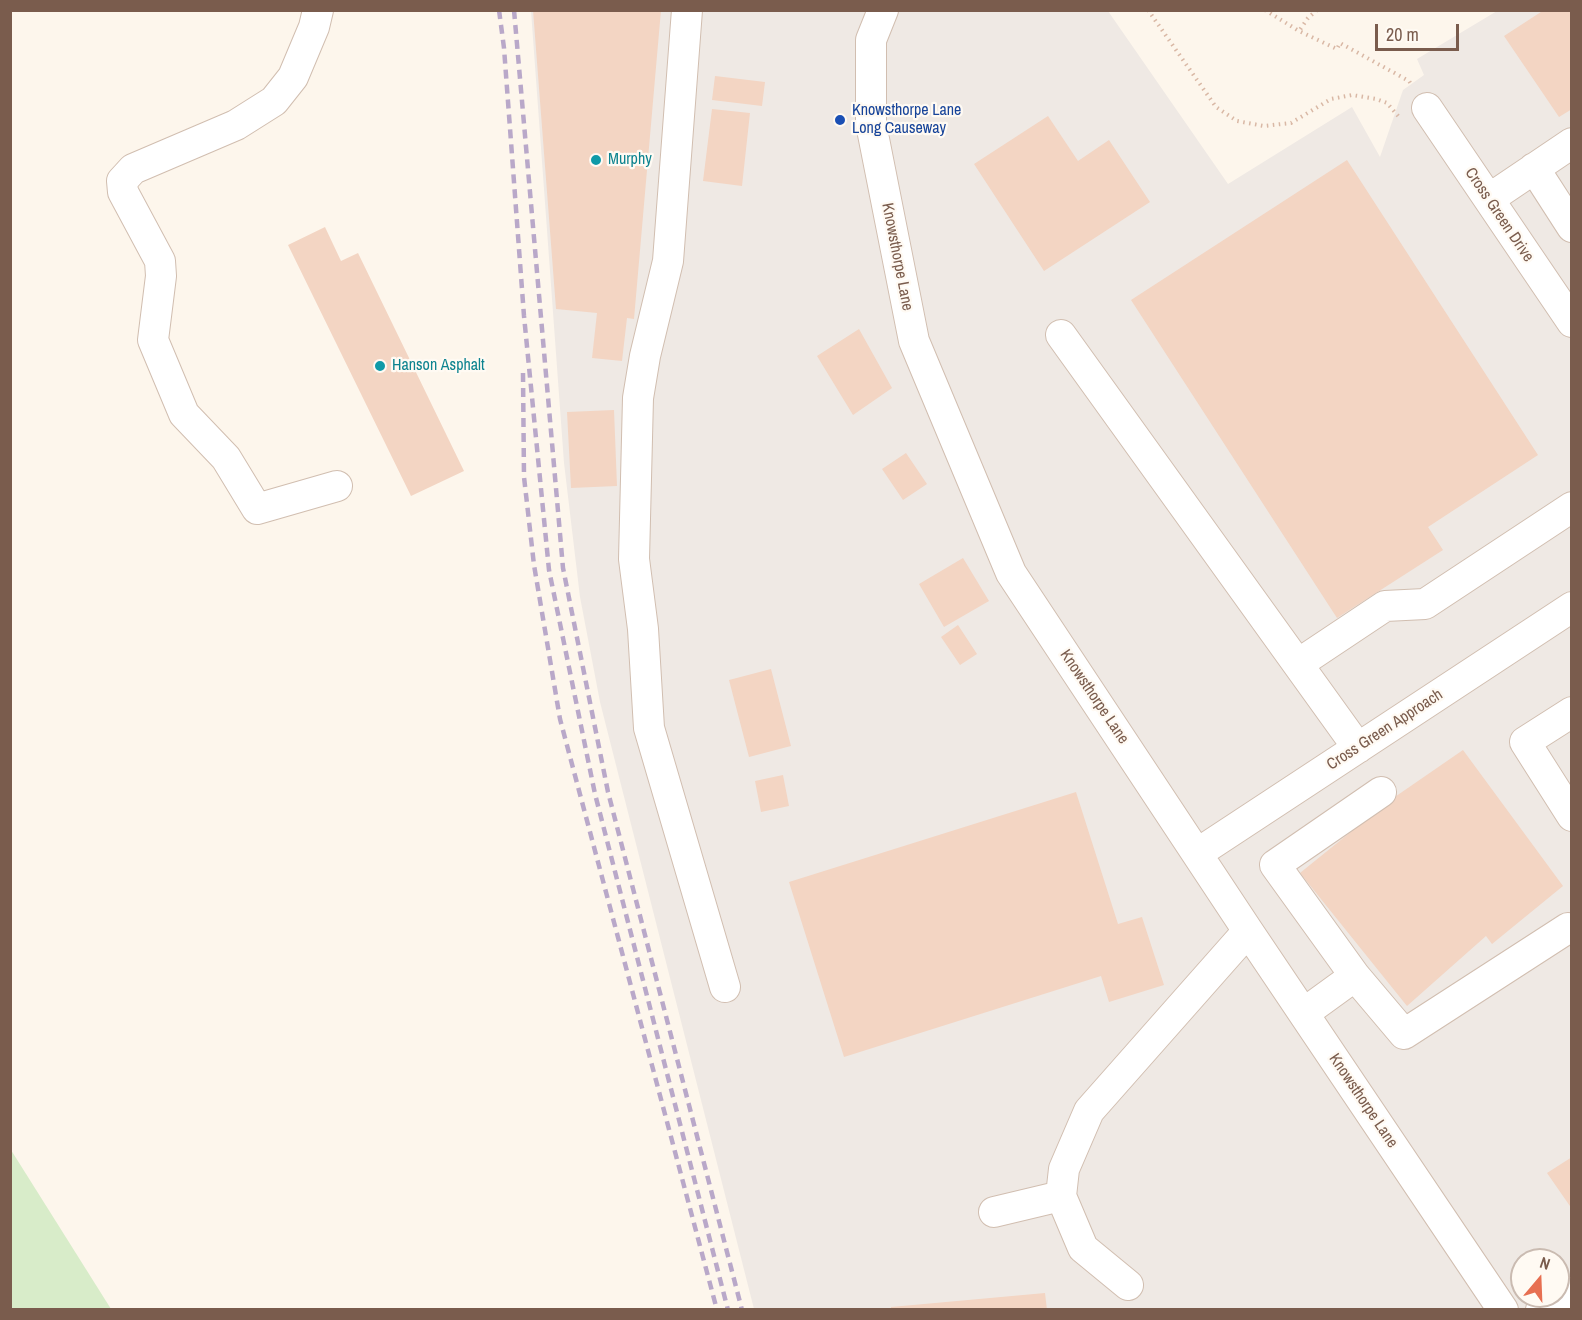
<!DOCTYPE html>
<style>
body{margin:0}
#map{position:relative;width:1582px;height:1320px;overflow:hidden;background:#fdf6ec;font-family:"Archivo Narrow",sans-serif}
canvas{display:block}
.frame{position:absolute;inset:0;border:12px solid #7a5c4d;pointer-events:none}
.north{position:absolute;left:1510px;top:1248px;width:60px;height:60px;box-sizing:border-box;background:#fffaf3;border:2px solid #cabbb1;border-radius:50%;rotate:19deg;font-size:16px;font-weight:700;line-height:24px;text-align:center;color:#7a5c4d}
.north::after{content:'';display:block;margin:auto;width:21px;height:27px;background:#e76f51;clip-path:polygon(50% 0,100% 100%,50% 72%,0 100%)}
.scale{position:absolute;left:1375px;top:24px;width:84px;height:27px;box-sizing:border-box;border:3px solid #7a5c4d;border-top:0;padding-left:8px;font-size:18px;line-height:21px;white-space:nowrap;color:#7a5c4d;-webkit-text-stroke:4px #fffaf3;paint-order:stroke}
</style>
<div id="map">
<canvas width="1582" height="1320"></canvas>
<div class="frame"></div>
<div class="north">N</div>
<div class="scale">20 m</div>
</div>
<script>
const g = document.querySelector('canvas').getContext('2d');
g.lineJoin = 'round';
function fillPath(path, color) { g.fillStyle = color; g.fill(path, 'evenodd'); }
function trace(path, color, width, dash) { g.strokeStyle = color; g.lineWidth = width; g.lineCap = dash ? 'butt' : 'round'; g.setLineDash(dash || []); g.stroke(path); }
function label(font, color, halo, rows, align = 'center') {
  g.font = font + ' "Archivo Narrow",sans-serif'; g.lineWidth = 4.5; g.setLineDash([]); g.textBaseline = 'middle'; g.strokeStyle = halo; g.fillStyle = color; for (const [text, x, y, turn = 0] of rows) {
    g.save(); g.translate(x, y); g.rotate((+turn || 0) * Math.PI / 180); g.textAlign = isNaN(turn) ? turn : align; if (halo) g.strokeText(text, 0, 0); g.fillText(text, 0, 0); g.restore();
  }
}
fillPath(new Path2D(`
 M531,11H1108L1228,184L1352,107L1380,157L1403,90L1424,75L1417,59L1497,11H1571V1309H754L600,702L580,597L564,463ZM1522,1260H1558V1296H1522Z`), '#efe9e4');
fillPath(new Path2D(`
 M11,1150L111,1309H11Z`), '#d8ecc9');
fillPath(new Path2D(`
 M533,10H661L634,319L627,318L622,361L592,358L597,313L556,309Z
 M1544,10H1572V109L1559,117L1504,36Z
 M715,76L765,82L762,106L712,100Z
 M712,109L750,113L742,186L703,181Z
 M1048,116L1078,161L1109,140L1150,202L1044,271L974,164Z
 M1347,160L1538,455L1428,527L1443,550L1337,618L1131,300Z
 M325,227L341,261L358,253L464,471L411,496L288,245Z
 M859,329L892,388L853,415L817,356Z
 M614,410L617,486L571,488L567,412Z
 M906,453L927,484L903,500L882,469Z
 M963,558L989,601L944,627L919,584Z
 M958,625L977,654L960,665L941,637Z
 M771,669L791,746L749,757L729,680Z
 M1463,750L1563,886L1492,944L1486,936L1407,1006L1300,873L1389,801Z
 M783,775L789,806L761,812L755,781Z
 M1076,792L1118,924L1142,917L1164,985L1109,1002L1101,976L844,1057L789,882Z
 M1572,1157V1209L1547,1173Z
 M1045,1293L1047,1310H891V1307Z`), '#f3d5c3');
const minor = new Path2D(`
 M318,10L314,27L293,77L274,101L236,125L133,169L122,181L123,192L160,261L161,276L153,340L184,414L226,458L257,509L337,486
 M687,10L668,261L645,356L638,398L634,559L643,629L649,728L725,987
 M883,10L871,40V124L914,341L1011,573L1248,931L1503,1310
 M1427,108L1572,322
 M1534,168L1572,227
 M1489,199L1572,143
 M1061,335L1358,748
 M1298,664L1385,606L1425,604L1572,507
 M1572,712L1525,742L1572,816
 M1198,853L1572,607
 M1355,976L1404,1034L1568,928
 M1304,1013L1355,976L1275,865L1381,792
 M994,1212L1061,1196
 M1128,1285L1083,1248L1061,1196L1064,1169L1089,1111L1248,931
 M1541,1310L1572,1293`);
trace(minor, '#d1beb0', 32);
trace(new Path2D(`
 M1148,10L1216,107L1237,121L1264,126L1291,123L1331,99L1352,95L1376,99L1387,103L1399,117
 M1265,10L1299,31
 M1317,10L1308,18L1299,31L1337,49L1340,43L1409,81L1411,84`), '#d9b8a5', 4, [1.5, 4.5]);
trace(minor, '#fff', 30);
trace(new Path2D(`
 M499,10L504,48L524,316L549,570L595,794L728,1310
 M514,10L563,568L608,792L742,1310
 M523,373L524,477L534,565L560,719L717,1310`), '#b9a8c9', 4.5, [9, 6]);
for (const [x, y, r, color] of [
 [840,120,6,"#1a4fb4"],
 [596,160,6,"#0f9aa8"],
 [380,366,6,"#0f9aa8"]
]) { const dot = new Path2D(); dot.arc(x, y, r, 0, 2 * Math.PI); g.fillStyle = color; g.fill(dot); trace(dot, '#fffaf3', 2); }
label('16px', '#164399', '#fffaf3', [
 ["Knowsthorpe Lane",852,111],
 ["Long Causeway",852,129]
], 'left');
label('16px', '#0d838f', '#fffaf3', [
 ["Murphy",608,160],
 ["Hanson Asphalt",392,366]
], 'left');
label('16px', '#7a5c4d', '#fffaf3', [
 ["Cross Green Drive",1499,215,56],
 ["Knowsthorpe Lane",897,257,79],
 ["Knowsthorpe Lane",1094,697,56],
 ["Cross Green Approach",1385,730,-33],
 ["Knowsthorpe Lane",1363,1101,56]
]);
</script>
